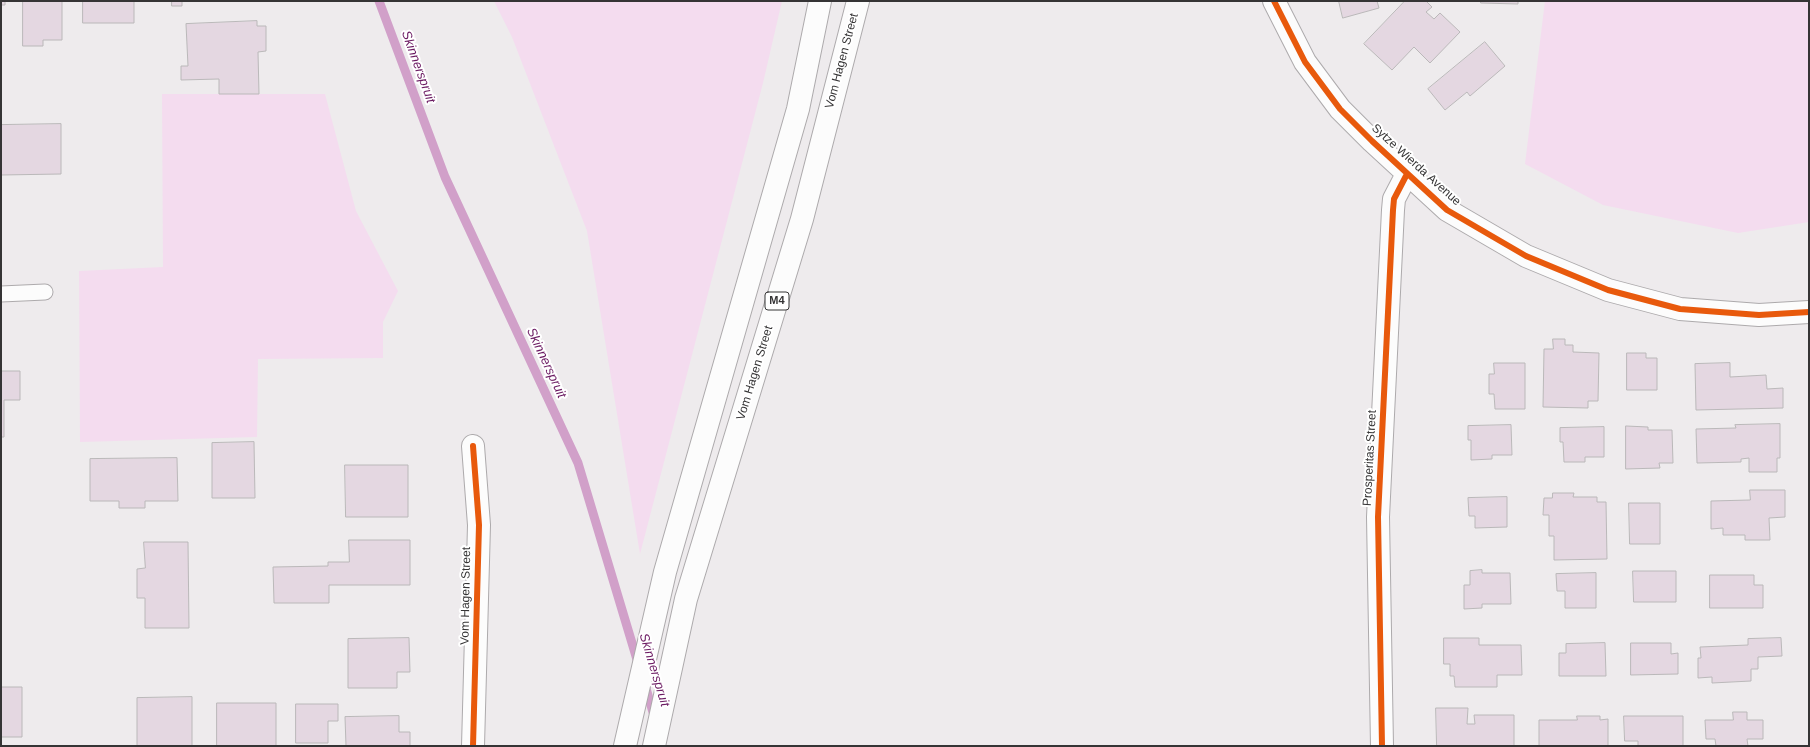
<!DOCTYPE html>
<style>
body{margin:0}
#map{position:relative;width:1810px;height:747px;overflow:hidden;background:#eeebed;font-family:Arial,sans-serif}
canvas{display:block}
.frame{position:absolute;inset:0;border:2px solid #353435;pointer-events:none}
</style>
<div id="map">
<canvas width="1810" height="747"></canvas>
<div class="frame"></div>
</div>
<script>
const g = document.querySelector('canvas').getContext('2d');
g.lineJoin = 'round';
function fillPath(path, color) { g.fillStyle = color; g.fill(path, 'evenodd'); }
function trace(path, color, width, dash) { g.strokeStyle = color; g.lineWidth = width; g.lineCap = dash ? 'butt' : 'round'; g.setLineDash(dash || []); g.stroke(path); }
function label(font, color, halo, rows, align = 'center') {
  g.font = font + ' Arial,sans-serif'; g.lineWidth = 4; g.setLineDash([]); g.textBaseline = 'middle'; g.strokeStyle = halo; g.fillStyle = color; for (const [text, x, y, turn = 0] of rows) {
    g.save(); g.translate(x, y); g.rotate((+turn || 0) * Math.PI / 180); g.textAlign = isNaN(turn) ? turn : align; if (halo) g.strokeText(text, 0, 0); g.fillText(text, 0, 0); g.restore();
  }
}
fillPath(new Path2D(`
 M494,1H782L763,83L640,554L587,231L512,37Z
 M1545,1H1809V222L1738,233L1603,205L1525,164Z
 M162,94H325L356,211L398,291L383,322V358L258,359L257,437L80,442L79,271L163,267Z`), '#f4dcef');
trace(new Path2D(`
 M379,1L445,177L578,463L638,663
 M645,685L655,719`), '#d1a0c9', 9);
const building = new Path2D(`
 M1,1H5V5H1Z
 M23,1H62V40H43V46H23Z
 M83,1H134V23H83Z
 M172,1H227H182V6H172Z
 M1339,1H1377L1379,8L1343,18Z
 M1405,1H1426L1432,7L1426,12L1434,19L1440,13L1460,32L1430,63L1414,47L1392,70L1364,44Z
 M1481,1H1518V4L1481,3Z
 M257,21V26H266V51L258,52L259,94H219V79L181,80V66H188L186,24Z
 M1485,42L1505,66L1470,96L1467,92L1445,110L1428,89Z
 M61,124V174L1,175V125Z
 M1553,339H1565V345H1573V352L1599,353L1598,401H1588V408L1543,407L1544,349H1553Z
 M1627,353H1646V358H1657V390H1627Z
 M1494,363H1525V409H1495L1494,394H1489V374H1494Z
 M1730,363V377L1766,375L1767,389L1783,388V408L1696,410L1695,364Z
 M1,371H20V400H4V437H1Z
 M1780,424V458H1777V472H1749V458L1741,459V462L1697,463L1696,429L1736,428L1735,425Z
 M1511,425L1512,455H1492V459L1471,460V440H1468V426Z
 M1626,426L1648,427V430H1672L1673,463H1659L1660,468L1626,469Z
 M1604,427V457H1585V462H1564L1563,442H1560V428Z
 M254,442L255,498H212V443Z
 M177,458L178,501H145V508H119V501H90V459Z
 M345,465H408V517H346Z
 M1750,490H1785V517L1769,518L1770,540H1745V535H1723V528L1711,529V501L1750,500Z
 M1553,493H1574L1573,497H1597V502H1606L1607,559L1554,560V536H1549V515H1543L1544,498H1552Z
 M1507,497V527L1475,528V516H1469L1468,498Z
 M1629,503H1660V544H1630Z
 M349,540H410V585H329V603H274L273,567L328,566V562H349Z
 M144,542H188L189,628H145V598H137V569L145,568Z
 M1482,570V573H1510L1511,604H1482V608L1464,609V585H1470V571Z
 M1633,571H1676V602H1634Z
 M1596,573V608H1565V591H1557L1556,574Z
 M1710,575H1754V585H1763V608H1710Z
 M409,638L410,672H397V688H348V639Z
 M1444,638H1479V645H1521L1522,675H1497V687H1455L1454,676H1450V664H1444Z
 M1781,638L1782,656L1758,657V669H1751V681L1712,683V677L1698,678V658H1701L1700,647L1748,645V639Z
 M1605,643L1606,676H1559V653H1566V644Z
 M1631,643H1671V654L1678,653V674L1631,675Z
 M1,687H22V737H1Z
 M192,697V746H137V698Z
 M217,703H276V746H217Z
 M296,704H338V721H328V743H296Z
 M1436,708H1468L1467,724H1475L1474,715H1514V746H1437Z
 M1733,712H1747V720H1763V739H1747L1748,746H1716L1715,739H1706L1705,720H1733Z
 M399,716V732H410V746H346L345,717Z
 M1577,716H1600V720L1608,719V746H1539V720H1577Z
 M1624,716H1683V746H1638V741H1625Z`);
fillPath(building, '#e4d7e1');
trace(building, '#bab8b9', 1);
const lane = new Path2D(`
 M1,294L45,292`);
const street = new Path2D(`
 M1274,1L1305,62L1340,109L1372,141L1447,210L1526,256L1608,290L1680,309L1759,315L1809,312
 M473,446L479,525L473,746
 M1382,746L1378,517L1393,210L1394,199L1407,174`);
const primary = new Path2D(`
 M625,746L665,572L798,109L820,1
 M654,746L686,599L802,219L858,1`);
trace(lane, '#adaaac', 17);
trace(street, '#adaaac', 24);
trace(primary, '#adaaac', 24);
trace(lane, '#fcfcfc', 15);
trace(street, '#fcfcfc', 22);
trace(primary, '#fcfcfc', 22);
trace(new Path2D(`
 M1274,1L1305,62L1340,109L1372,141L1447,210L1526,256L1608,290L1680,309L1759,315L1809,312
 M473,446L479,525L473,746
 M1382,746L1378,517L1393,210L1394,199L1407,174`), '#e8590c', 6);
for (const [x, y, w] of [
 [777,301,24]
]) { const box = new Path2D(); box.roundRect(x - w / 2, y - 9, w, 18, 3); g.fillStyle = '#fff'; g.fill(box); trace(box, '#353435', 1); }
label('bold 11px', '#353435', null, [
 ["M4",777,301]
]);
label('12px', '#353435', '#fff', [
 ["Vom Hagen Street",842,61,-75],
 ["Sytze Wierda Avenue",1416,165,42],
 ["Vom Hagen Street",755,373,-73],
 ["Prosperitas Street",1370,458,-87],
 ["Vom Hagen Street",466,596,-89]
]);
label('italic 13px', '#6b1a62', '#fff', [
 ["Skinnerspruit",418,67,70],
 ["Skinnerspruit",546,363,65],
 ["Skinnerspruit",654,670,73]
]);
</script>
